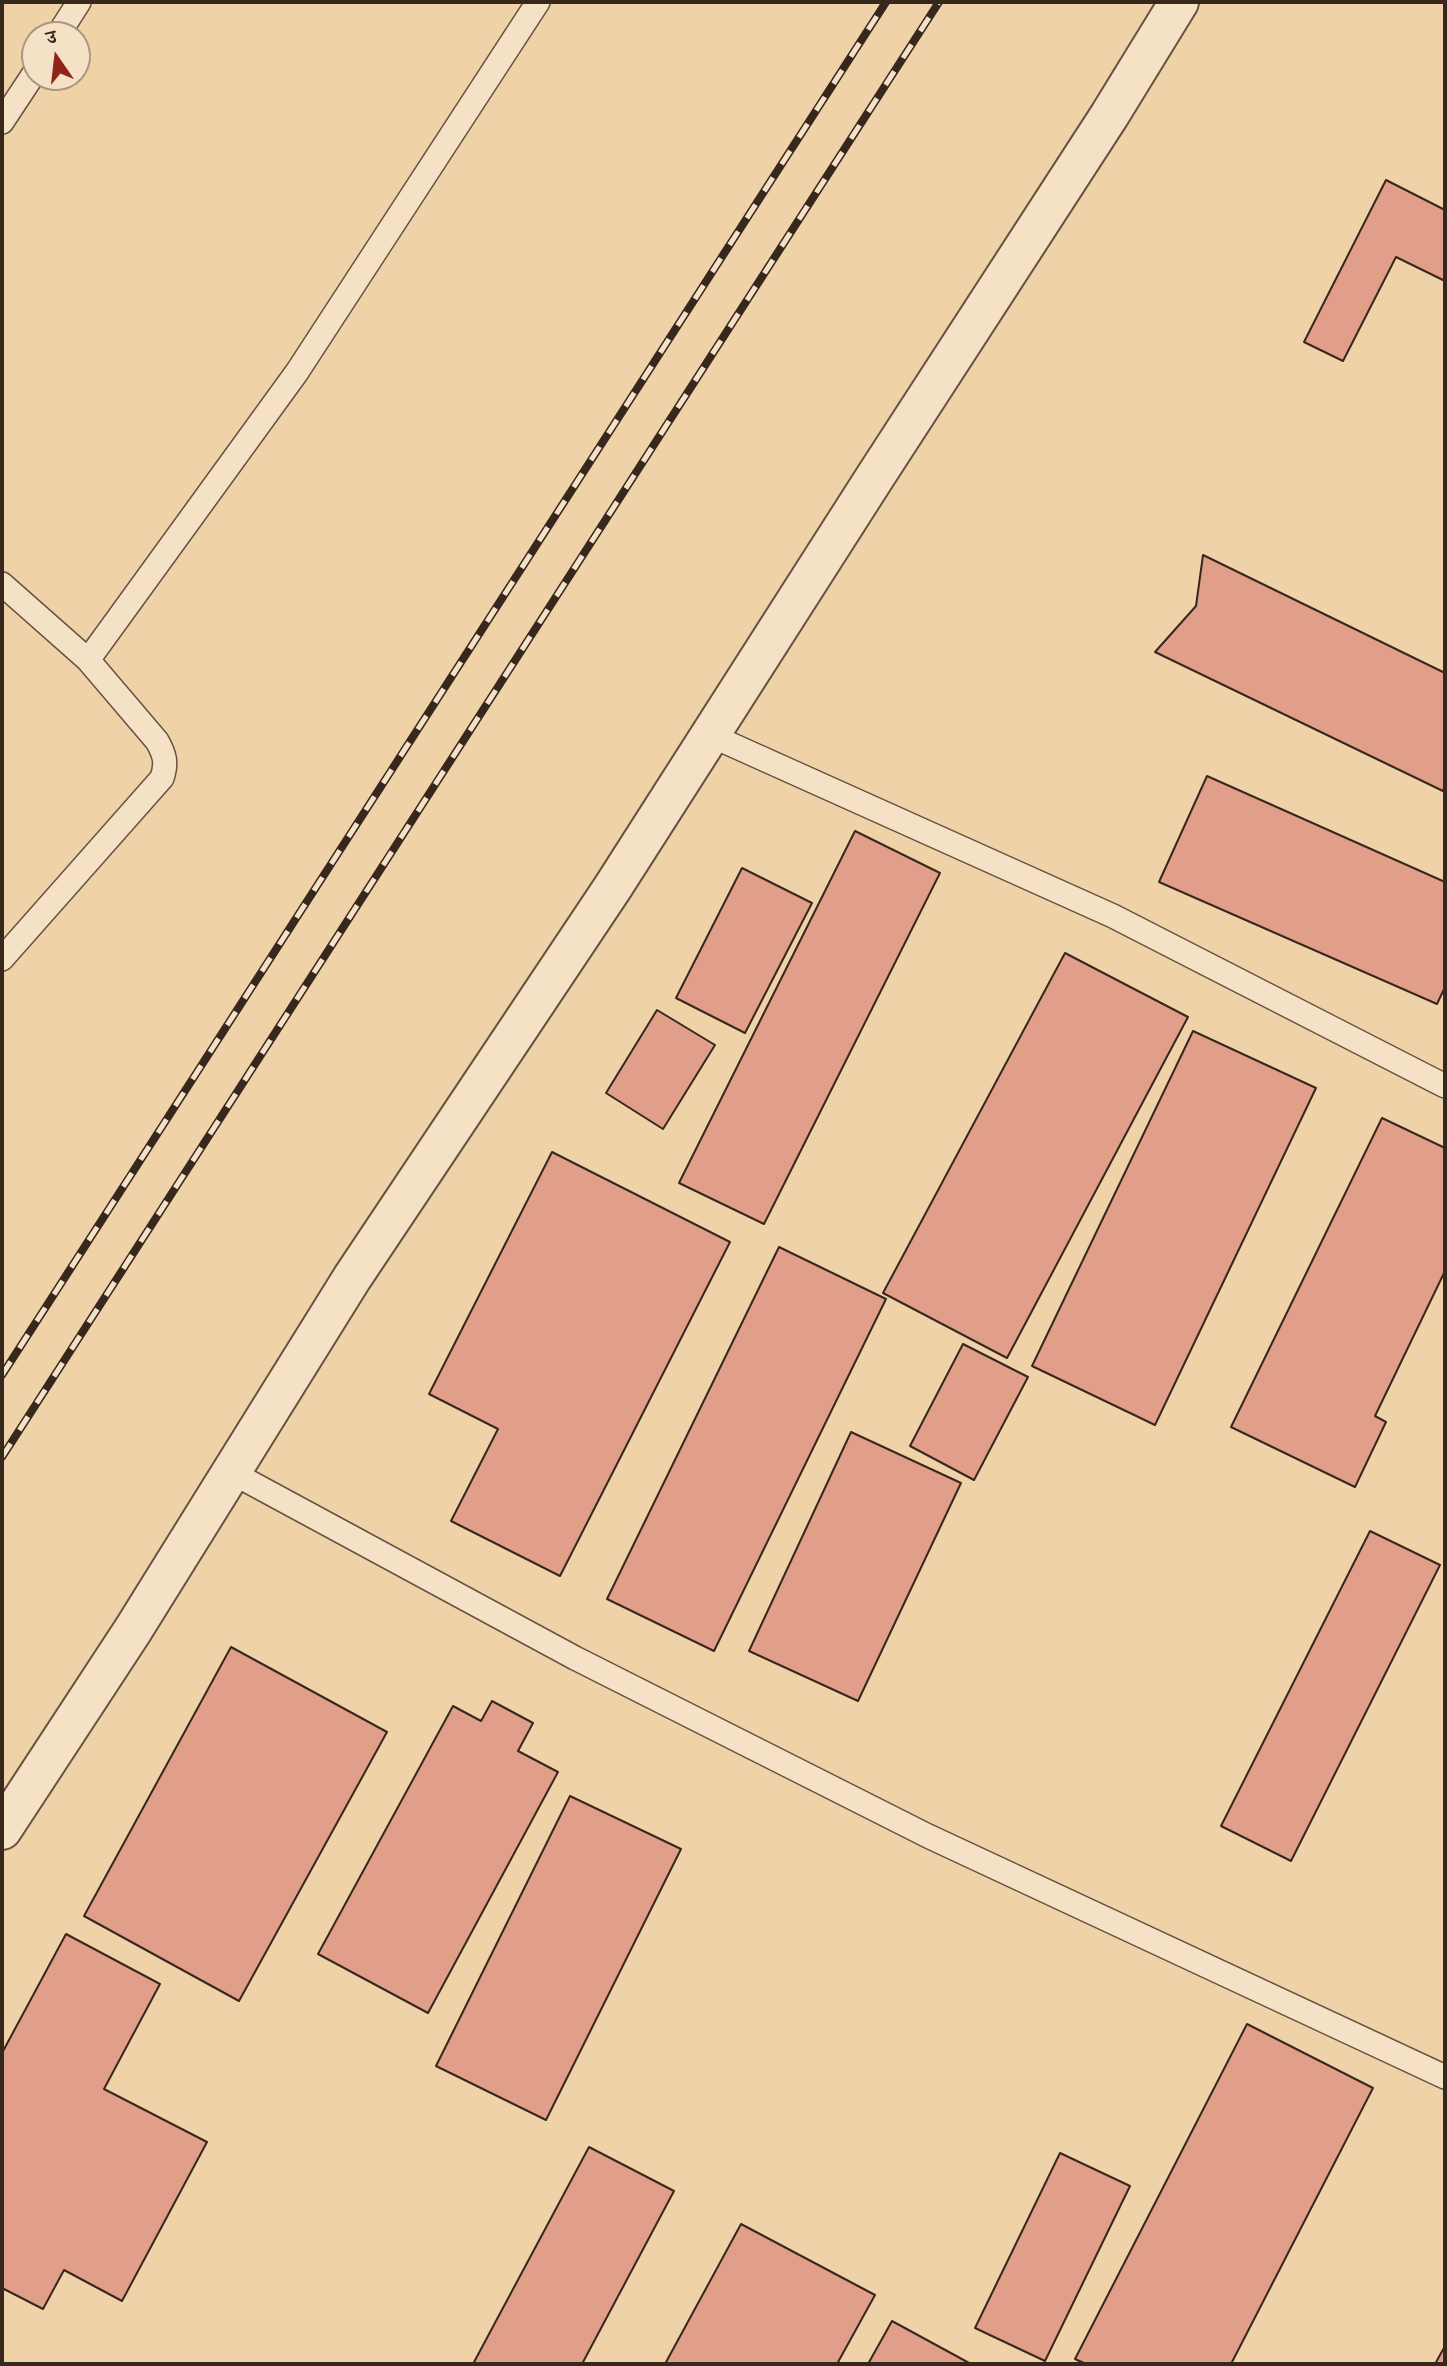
<!DOCTYPE html>
<meta charset="utf-8">
<style>
body{margin:0}
#map{position:relative;width:1447px;height:2366px;overflow:hidden;background:#efd2a8;font-family:"EB Garamond","Noto Serif Devanagari",serif}
canvas{display:block}
.frame{position:absolute;inset:0;border:4px solid #37271d;pointer-events:none}
.north{position:absolute;left:21px;top:21px;width:70px;height:70px;box-sizing:border-box;background:#f5e2c6;border:2px solid #a99782;border-radius:50%;rotate:346deg;font-size:19px;font-weight:700;line-height:28px;text-align:center;color:#37271d}
.north::after{content:'';display:block;margin:auto;width:24px;height:32px;background:#8f2418;clip-path:polygon(50% 0,100% 100%,50% 72%,0 100%)}
</style>
<div id="map">
<canvas width="1447" height="2366"></canvas>
<div class="frame"></div>
<div class="north">उ</div>
</div>
<script>
const g = document.querySelector('canvas').getContext('2d');
g.lineJoin = 'round';
function fillPath(path, color) { g.fillStyle = color; g.fill(path, 'evenodd'); }
function trace(path, color, width, dash) { g.strokeStyle = color; g.lineWidth = width; g.lineCap = dash ? 'butt' : 'round'; g.setLineDash(dash || []); g.stroke(path); }
const building = new Path2D(`
 M1386,180L1445,210V281L1396,257L1343,361L1304,342Z
 M1203,555L1445,673V785L1443,791L1155,652L1196,606Z
 M1207,776L1445,882V987L1437,1004L1159,882Z
 M855,831L940,873L764,1224L679,1183Z
 M742,868L812,903L745,1033L676,998Z
 M1065,953L1188,1017L1007,1358L883,1293Z
 M657,1010L715,1045L663,1129L606,1093Z
 M1193,1031L1316,1088L1155,1425L1032,1366Z
 M1382,1118L1445,1148V1271L1375,1416L1386,1422L1355,1487L1231,1427Z
 M552,1152L730,1242L560,1576L451,1521L498,1429L429,1394Z
 M779,1247L886,1299L714,1651L607,1599Z
 M963,1344L1028,1377L974,1480L910,1446Z
 M851,1432L961,1483L858,1701L749,1651Z
 M1370,1531L1440,1565L1291,1861L1221,1826Z
 M231,1647L387,1732L239,2001L84,1916Z
 M492,1701L533,1723L518,1751L558,1772L428,2013L318,1954L453,1706L481,1721Z
 M570,1796L681,1849L546,2120L436,2066Z
 M66,1934L160,1984L104,2089L207,2142L122,2301L64,2270L43,2309L2,2288V2053Z
 M1247,2024L1373,2088L1231,2364H1086L1075,2359Z
 M589,2147L674,2191L582,2364H473Z
 M1060,2153L1130,2186L1045,2361L975,2328Z
 M741,2224L875,2295L837,2364H665Z
 M892,2321L971,2364H868Z
 M1445,2346V2364H1435Z`);
fillPath(building, '#e19e89');
trace(building, '#37271d', 2);
const service = new Path2D(`
 M58,35L79,2
 M2,122L35,72
 M2,584L88,660L157,741C165,755 167,763 162,778L2,959
 M88,660L297,372L538,2
 M710,735L1113,916L1445,1086
 M231,1472L575,1658L928,1836L1445,2077`);
const minor = new Path2D(`
 M2,1830L133,1630L352,1278L613,887L875,477L1109,116L1179,2`);
trace(service, '#655240', 26);
trace(minor, '#655240', 42);
trace(service, '#f5e2c6', 23);
trace(minor, '#f5e2c6', 38);
const rail = new Path2D(`
 M2,1375L886,2
 M2,1457L939,2`);
trace(rail, '#37271d', 8);
trace(rail, '#f5e2c6', 5, [16]);
</script>
